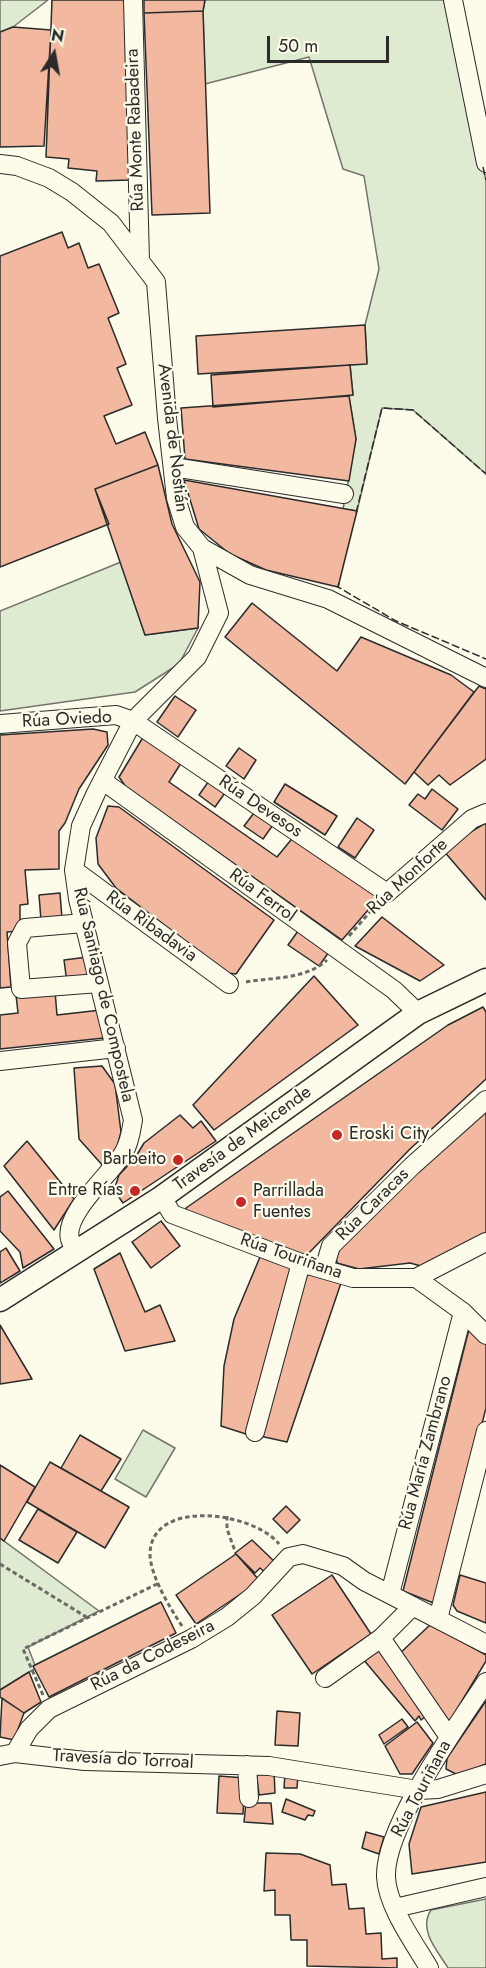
<!DOCTYPE html>
<meta charset="utf-8">
<style>
body{margin:0}
#map{position:relative;width:486px;height:1968px;overflow:hidden;background:#fdfbea;font-family:Jost,sans-serif}
canvas{display:block}
.north{position:absolute;left:24px;top:24px;width:60px;height:60px;-webkit-text-stroke:4px #fdfbea;paint-order:stroke;rotate:11deg;font-size:16px;font-weight:700;line-height:24px;text-align:center;color:#2b2b2b}
.north::after{content:'';display:block;margin:auto;width:21px;height:27px;background:#2b2b2b;clip-path:polygon(50% 0,100% 100%,50% 72%,0 100%)}
.scale{position:absolute;left:267px;top:36px;width:122px;height:27px;box-sizing:border-box;border:3px solid #2b2b2b;border-top:0;padding-left:8px;font-size:18px;line-height:21px;white-space:nowrap;color:#2b2b2b;-webkit-text-stroke:4px #fdfbea;paint-order:stroke}
</style>
<div id="map">
<canvas width="486" height="1968"></canvas>
<div class="north">N</div>
<div class="scale">50 m</div>
</div>
<script>
const g = document.querySelector('canvas').getContext('2d');
g.lineJoin = 'round';
function fillPath(path, color) { g.fillStyle = color; g.fill(path, 'evenodd'); }
function trace(path, color, width, dash) { g.strokeStyle = color; g.lineWidth = width; g.lineCap = dash ? 'butt' : 'round'; g.setLineDash(dash || []); g.stroke(path); }
function label(font, color, halo, rows, align = 'center') {
  g.font = font + ' Jost,sans-serif'; g.lineWidth = 4.5; g.setLineDash([]); g.textBaseline = 'middle'; g.strokeStyle = halo; g.fillStyle = color; for (const [text, x, y, turn = 0] of rows) {
    g.save(); g.translate(x, y); g.rotate((+turn || 0) * Math.PI / 180); g.textAlign = isNaN(turn) ? turn : align; if (halo) g.strokeText(text, 0, 0); g.fillText(text, 0, 0); g.restore();
  }
}
const green = new Path2D(`
 M0,0H48L13,27L0,32Z
 M205,0H446L464,94L486,180V474L413,410L382,408L357,511L343,509L356,439L349,396L353,395L350,365L367,363L365,325L379,269L364,176L343,169L309,57L205,84L203,11Z
 M121,562L145,635L198,628L179,664L135,692L0,711V611Z
 M143,1430L175,1448L146,1497L115,1479Z
 M0,1538L99,1611L28,1647L36,1668L0,1690Z
 M486,1899V1968H448C437,1950 418,1930 431,1910Z`);
fillPath(green, '#deebd1');
trace(green, '#74746e', 1.5);
const building = new Path2D(`
 M52,0H128L131,180L96,181L97,171L68,168L69,159L46,157Z
 M144,0H205L203,11L144,13Z
 M203,11L210,213L152,215L144,13Z
 M13,27L51,30L44,146L0,147V32Z
 M62,232L68,248L79,243L88,268L99,264L119,313L108,318L126,364L117,368L132,405L104,416L116,444L145,432L158,465L95,489L109,524L0,567V256Z
 M365,325L367,364L198,374L196,336Z
 M350,365L353,395L213,407L211,375Z
 M349,396L356,439L349,481L185,459L181,408Z
 M158,465L172,524L200,582L198,628L145,635L95,489Z
 M184,480L357,511L338,587L266,570L230,554L199,529Z
 M252,603L337,671L361,637L451,675L474,692L405,784L225,637Z
 M479,686L486,689V759L450,785L439,775L428,785L414,772Z
 M175,696L196,710L178,737L157,722Z
 M93,729L107,732L108,745L79,789L65,823L59,831V869L25,870L28,904L20,905V931L7,932L11,987L0,988V735Z
 M145,734L183,760L169,782L277,857L295,835L382,894L342,940L126,787L119,777Z
 M239,748L256,760L244,779L226,766Z
 M211,778L227,790L215,807L199,795Z
 M285,784L337,816L325,835L274,802Z
 M432,789L458,809L442,830L409,805L418,794L425,799Z
 M108,806L119,807L274,920L236,974L227,973L116,888L98,864L96,838Z
 M257,809L275,822L263,839L244,826Z
 M357,818L374,830L355,858L338,847Z
 M486,823V900L442,849Z
 M60,893L62,919L41,920L39,895Z
 M382,917L444,965L420,981L355,946Z
 M298,931L329,952L319,966L288,945Z
 M88,957L91,980L67,983L64,960Z
 M314,976L358,1025L214,1130L193,1105Z
 M55,991L57,1015L101,1010L104,1038L0,1049V1015L18,1013L16,995Z
 M483,1007L486,1012V1079L410,1149L305,1257L188,1216L186,1208L448,1025Z
 M102,1066L115,1084L121,1132L117,1147L104,1167L79,1139L74,1068Z
 M486,1106V1233L421,1266L410,1263L359,1269L337,1263L335,1252Z
 M180,1115L193,1128L201,1121L216,1141L123,1203L114,1190L119,1175L135,1158L144,1143Z
 M27,1141L74,1199L54,1230L4,1166Z
 M8,1191L54,1249L23,1268L20,1252L0,1231V1197Z
 M161,1221L180,1246L151,1268L132,1242Z
 M6,1248L20,1271L0,1283V1252Z
 M120,1253L145,1312L160,1305L175,1341L125,1351L94,1269Z
 M260,1257L291,1268L249,1435L221,1426L224,1366L234,1319Z
 M303,1273L341,1283L287,1442L260,1436Z
 M0,1325L32,1379L0,1384Z
 M469,1329L486,1343V1408L436,1604L403,1591Z
 M80,1435L121,1459L101,1491L61,1468Z
 M50,1462L129,1507L105,1548L27,1502Z
 M0,1465L35,1487L4,1541L0,1538Z
 M286,1506L300,1520L287,1533L273,1519Z
 M38,1509L77,1532L58,1563L19,1540Z
 M252,1540L277,1564L268,1575L260,1568L255,1573L235,1553Z
 M236,1554L260,1581L196,1624L176,1595Z
 M332,1575L371,1634L312,1674L272,1615Z
 M460,1575L486,1583V1623L457,1611L453,1605Z
 M161,1602L176,1633L49,1697L33,1666Z
 M431,1624L486,1655V1661L448,1724L397,1656Z
 M383,1647L428,1715L421,1720L419,1716L415,1721L363,1659Z
 M29,1672L41,1702L24,1713L0,1697V1690Z
 M2,1698L24,1713L14,1740L0,1737Z
 M486,1701V1764L458,1775L446,1769L447,1758Z
 M277,1711L300,1713L298,1746L275,1745Z
 M402,1719L408,1727L384,1744L379,1735Z
 M417,1722L433,1743L412,1774H400L385,1746Z
 M256,1770H274L275,1793L259,1795Z
 M285,1773L298,1775L297,1788H284Z
 M219,1776L245,1778L243,1814L217,1813Z
 M486,1792V1862L412,1874L409,1844L421,1807Z
 M286,1799L315,1811L313,1816L308,1815L305,1820L282,1812Z
 M246,1803H271L273,1824L244,1822Z
 M366,1832L384,1837L379,1854L362,1848Z
 M266,1853L300,1854L330,1865L332,1885L346,1884L349,1909L364,1908L366,1934L381,1933L382,1959L397,1958V1968L307,1966V1940H291L290,1915H275V1890L264,1891Z`);
fillPath(building, '#f2b8a0');
trace(building, '#2b2b2b', 1.5);
const minor = new Path2D(`
 M133,0L140,260
 M453,0L486,163
 M0,164L17,166L49,178L72,192L111,223L156,282L167,418L176,498L185,527L202,548L250,575L328,599L486,678
 M173,467L344,494
 M0,724L116,715L133,721L387,893L472,819L486,813
 M103,781L394,990L418,1013
 M74,870L229,984
 M84,923L25,928L17,943L21,989L99,983
 M0,1061L116,1048
 M162,1197L172,1214L301,1263L353,1278H416L463,1312L486,1335
 M77,1252C75,1248 71,1243 70,1239C63,1214 112,1173 124,1152C130,1142 131,1131 133,1120L78,899L74,870L81,826L96,793L133,721L197,657L219,613L202,548
 M324,1269L331,1246L412,1166L486,1100
 M416,1278L486,1242
 M255,1432L301,1263
 M390,1594L463,1312
 M438,1619L486,1431
 M381,1638L449,1737
 M325,1678L381,1638L413,1606
 M15,1753L29,1729L49,1709L191,1639L227,1617L253,1596L289,1557L303,1554L343,1566L364,1581L486,1644
 M0,1756L15,1753L85,1761L269,1766L418,1790L438,1789L486,1774
 M247,1765L249,1798
 M395,1908L486,1887
 M429,1968C415,1944 387,1906 386,1877C384,1827 458,1725 486,1682`);
const major = new Path2D(`
 M0,1300L162,1197L418,1013L486,980`);
trace(minor, '#2b2b2b', 20);
trace(major, '#2b2b2b', 25);
trace(new Path2D(`
 M349,936L376,905
 M246,982C273,977 305,980 327,960
 M227,1516V1529L235,1551
 M0,1564L88,1618
 M182,1626C170,1608 151,1577 150,1555C150,1497 254,1512 279,1544
 M43,1695L23,1649L159,1583`), '#6a6964', 3, [4.5, 3]);
trace(minor, '#fdfbea', 18);
trace(major, '#fdfbea', 22);
trace(new Path2D(`
 M483,167L486,180
 M356,513L382,408L413,410L486,474
 M339,583L338,587L396,621L486,659`), '#2b2b2b', 1.5, [8, 3]);
for (const [x, y, r, color] of [
 [337,1135,6,"#c62828"],
 [178,1160,6,"#c62828"],
 [135,1191,6,"#c62828"],
 [241,1202,6,"#c62828"]
]) { const dot = new Path2D(); dot.arc(x, y, r, 0, 2 * Math.PI); g.fillStyle = color; g.fill(dot); trace(dot, '#fdfbea', 2); }
label('18px', '#2b2b2b', '#fdfbea', [
 ["Rúa Monte Rabadeira",136,130,-92],
 ["Avenida de Nostián",172,438,83],
 ["Rúa Oviedo",67,720,-3],
 ["Rúa Devesos",260,807,34],
 ["Rúa Monforte",408,877,-43],
 ["Rúa Ferrol",262,896,36],
 ["Rúa Ribadavia",151,927,36],
 ["Rúa Santiago de Compostela",103,995,77],
 ["Travesía de Meicende",243,1139,-36],
 ["Rúa Caracas",373,1205,-45],
 ["Rúa Touriñana",291,1257,19],
 ["Rúa María Zambrano",426,1453,-75],
 ["Rúa da Codeseira",153,1656,-27],
 ["Travesía do Torroal",123,1760,3],
 ["Rúa Touriñana",422,1789,-62]
]);
label('18px', '#2b2b2b', '#fdfbea', [
 ["Eroski City",349,1135],
 ["Barbeito",166,1160,"right"],
 ["Entre Rías",123,1191,"right"],
 ["Parrillada",253,1192],
 ["Fuentes",253,1213]
], 'left');
</script>
